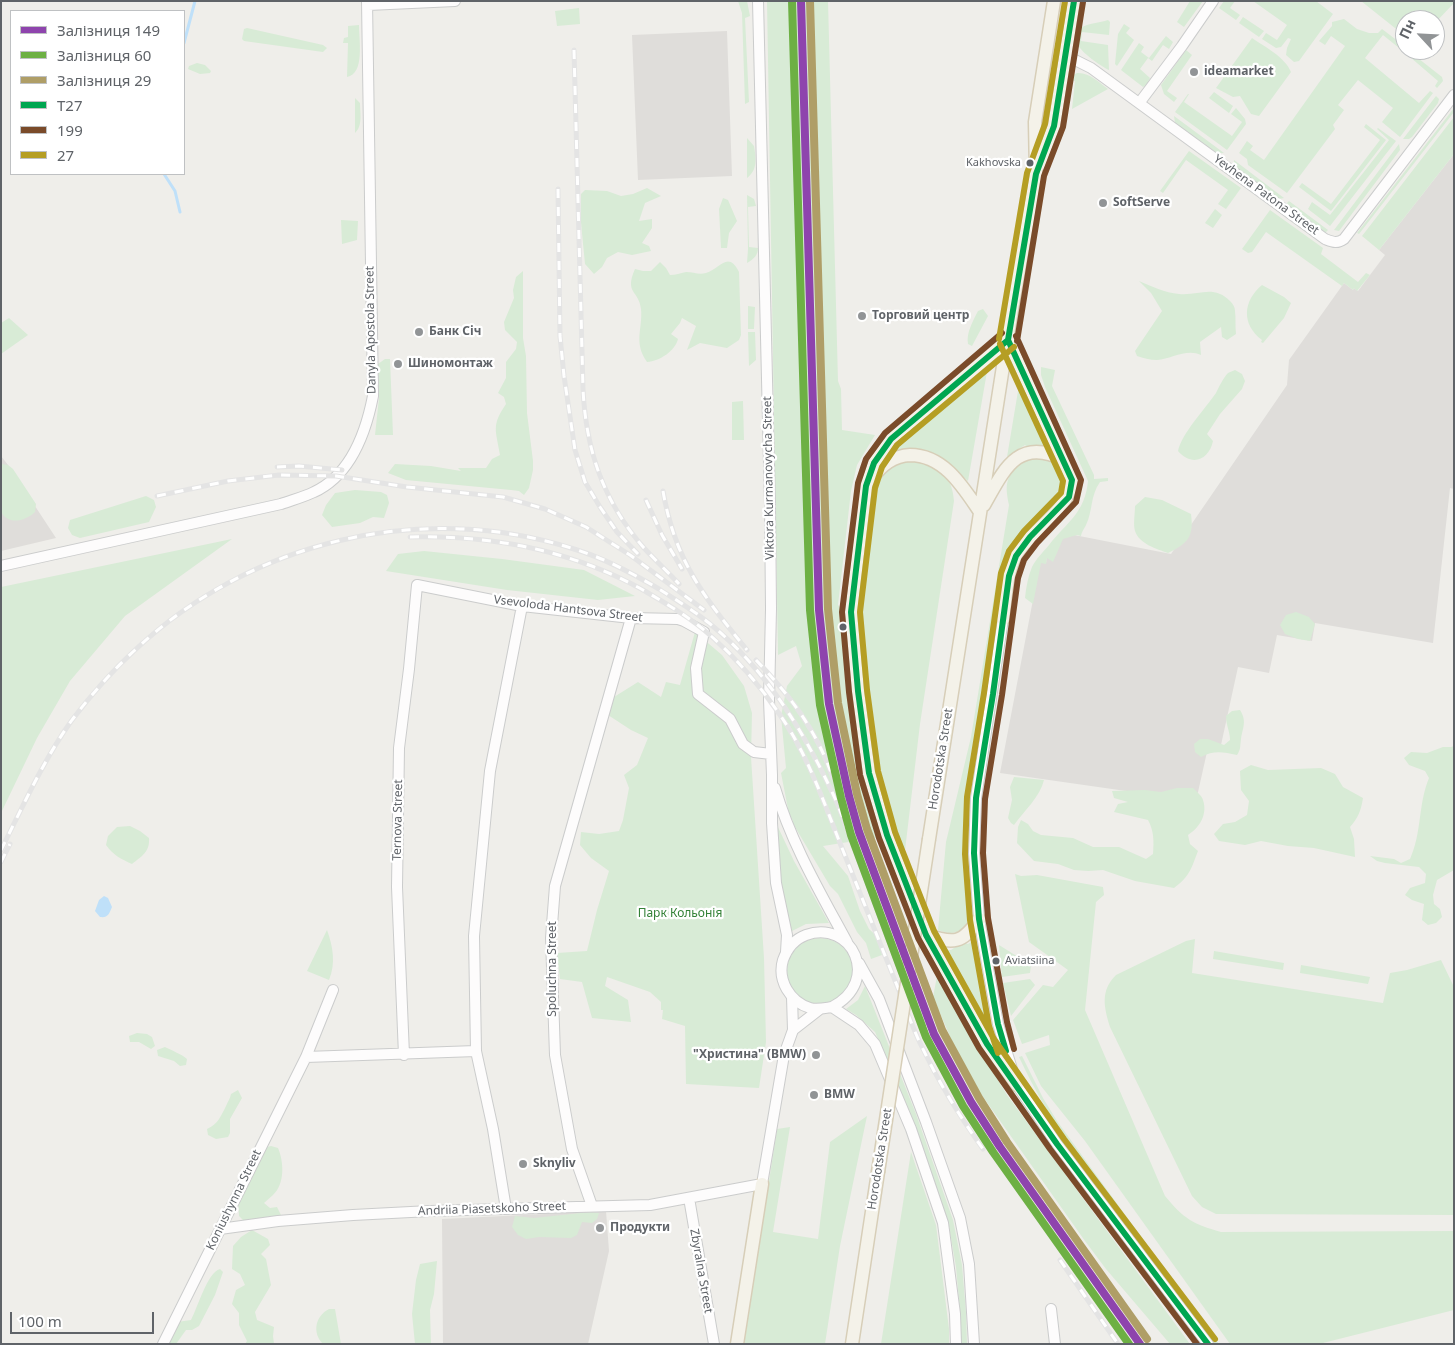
<!DOCTYPE html>
<meta charset="utf-8">
<style>
body{margin:0}
#map{position:relative;width:1455px;height:1345px;overflow:hidden;background:#efeeea;font-family:"Noto Sans",sans-serif}
canvas{display:block}
.frame{position:absolute;inset:0;border:2px solid #5f6368;pointer-events:none}
.legend{position:absolute;left:10px;top:10px;width:175px;height:165px;box-sizing:border-box;background:#fff;border:1px solid #bfc1c3;margin:0;padding:6px 9px;list-style:none;font-size:15px;color:#5f6368}
.legend li{display:flex;align-items:center;gap:10px;height:25px}
.legend b{width:25px;border:1px solid #bfc1c3}
.north{position:absolute;left:1395px;top:10px;width:50px;height:50px;box-sizing:border-box;background:#fff;border:1px solid #bfc1c3;border-radius:50%;rotate:295deg;font-size:14px;font-weight:700;line-height:20px;text-align:center;color:#5f6368}
.north::after{content:'';display:block;margin:auto;width:18px;height:22px;background:#919496;clip-path:polygon(50% 0,100% 100%,50% 72%,0 100%)}
.scale{position:absolute;left:10px;top:1312px;width:144px;height:22px;box-sizing:border-box;border:2px solid #5f6368;border-top:0;padding-left:6px;font-size:15px;line-height:18px;white-space:nowrap;color:#5f6368;-webkit-text-stroke:4px #fff;paint-order:stroke}
</style>
<div id="map">
<canvas width="1455" height="1345"></canvas>
<div class="frame"></div>
<ul class="legend">
<li><b style="height:6px;background:#8e44ad"></b>Залізниця 149</li>
<li><b style="height:6px;background:#6db044"></b>Залізниця 60</li>
<li><b style="height:6px;background:#af9e67"></b>Залізниця 29</li>
<li><b style="height:6px;background:#00a651"></b>Т27</li>
<li><b style="height:6px;background:#7a4b2a"></b>199</li>
<li><b style="height:6px;background:#b59e24"></b>27</li>
</ul>
<div class="north">Пн</div>
<div class="scale">100 m</div>
</div>
<script>
const g = document.querySelector('canvas').getContext('2d');
g.lineJoin = 'round';
function fillPath(path, color) { g.fillStyle = color; g.fill(path, 'evenodd'); }
function trace(path, color, width, dash) { g.strokeStyle = color; g.lineWidth = width; g.lineCap = dash ? 'butt' : 'round'; g.setLineDash(dash || []); g.stroke(path); }
function label(font, color, halo, rows, align = 'center') {
  g.font = font + ' "Noto Sans",sans-serif'; g.lineWidth = 4.5; g.setLineDash([]); g.textBaseline = 'middle'; g.strokeStyle = halo; g.fillStyle = color; for (const [text, x, y, turn = 0] of rows) {
    g.save(); g.translate(x, y); g.rotate((+turn || 0) * Math.PI / 180); g.textAlign = isNaN(turn) ? turn : align; if (halo) g.strokeText(text, 0, 0); g.fillText(text, 0, 0); g.restore();
  }
}
fillPath(new Path2D(`
 M727,31L732,176L638,180L632,35Z
 M1454,154V489L1450,488L1433,643L1315,623L1312,641L1277,635L1269,673L1238,667L1221,745L1209,743L1196,801L1000,773L1040,563H1046L1047,555L1064,533L1171,554L1287,385L1289,360L1344,283L1353,290L1354,288L1358,291L1385,255L1379,250Z
 M1,456L8,465L56,538L1,551Z
 M606,1211L609,1251L588,1344H443L442,1219Z`), '#dfddda');
fillPath(new Path2D(`
 M738,1H747L750,16L745,18L749,102L745,104L742,13Z
 M767,1H828L838,381L841,389L842,430L875,435L857,465L851,491L838,605L844,611V645L862,776L880,837L823,846L848,876L860,911L869,929L880,939L882,955L871,959L866,943L857,932L838,894L830,886L792,822L793,821L789,814L781,773L786,768L781,716L787,686L802,666L796,646L778,655Z
 M1190,1H1203L1184,27L1177,22Z
 M1224,1H1235L1230,8L1240,15L1236,20L1219,8Z
 M1253,1H1316L1333,14L1299,61L1294,62L1286,55L1287,48L1291,39L1288,38L1281,47L1276,48L1262,39L1266,33L1277,40L1287,25Z
 M1361,1H1454V3L1435,23V20H1405V36Z
 M579,8L580,24L557,26L555,11Z
 M1243,17L1264,31L1259,37L1239,23Z
 M1344,19L1357,29L1369,33H1378L1382,29L1403,45L1406,50L1404,52L1383,35L1365,58L1419,103L1430,91L1433,93L1400,137L1382,122L1393,108L1358,80L1338,105L1344,110L1333,125L1335,129L1287,193L1248,165L1247,159L1239,153L1247,141L1253,146L1250,150L1264,160L1345,46L1331,36L1325,45L1319,41L1332,26V22Z
 M1108,20L1110,22L1109,35L1082,32L1081,41L1108,45L1109,70C1098,64 1061,41 1081,28C1088,23 1100,23 1108,20Z
 M1124,24L1130,28L1126,33L1134,40L1117,66L1115,64L1118,34Z
 M359,25C359,40 365,74 347,77L348,43H343L344,38L348,37V26Z
 M247,28L323,45L327,48L323,52L244,41L242,39L244,29Z
 M1166,36L1173,42L1169,49L1163,45L1152,61L1148,58L1140,69L1150,78L1147,84L1143,87L1121,70L1139,43L1144,47L1141,52L1149,58Z
 M1252,38C1265,47 1285,57 1291,72L1259,116L1251,114L1240,96L1233,97L1216,88Z
 M1186,50L1192,55L1167,91L1177,98L1174,102L1164,94L1161,85Z
 M1414,55L1442,77L1443,81L1437,88L1435,86L1438,81L1410,57Z
 M197,63L205,65L211,71L210,73L200,74L188,69L189,66Z
 M1077,73C1089,72 1100,83 1108,89L1072,109L1075,81L1071,80L1072,76Z
 M1214,92L1233,106L1229,113L1209,98Z
 M1188,94H1189L1184,102L1232,136L1242,122L1231,114L1236,108L1245,119L1246,124L1227,150L1175,112Z
 M1436,96L1439,99L1438,103L1412,137L1409,139H1403Z
 M355,98L360,103C360,113 363,126 355,133Z
 M1454,108V112L1359,234L1357,233Z
 M1174,116L1224,153H1217L1175,123Z
 M1454,117V154L1379,250L1362,236Z
 M1366,124L1386,140L1331,211L1299,187L1302,183L1331,204L1380,140L1364,127Z
 M1378,128L1396,141L1330,226L1308,209L1312,202L1330,215L1389,140L1377,129Z
 M747,138L754,146C756,158 758,170 747,178Z
 M1399,144L1400,150L1339,231L1334,230Z
 M1189,151L1241,188L1226,209L1218,204L1228,190L1186,160L1163,193L1160,191Z
 M1234,160L1284,198L1279,199L1236,167L1234,164Z
 M647,188L661,196L645,203L639,221L652,219V228L642,243L649,246L651,251L632,255L618,252L607,258L602,267L594,274L585,264L581,223V194L585,190L607,191L621,196L633,194Z
 M747,195L754,199L756,206L748,207L749,247L758,248C758,255 754,259 747,263L748,249Z
 M723,198L728,200L737,221L729,233L727,248H721L719,209Z
 M1289,201L1328,230L1325,233L1286,204Z
 M1215,209L1222,215L1213,228L1205,223Z
 M1270,210L1323,248L1321,254L1358,282L1366,273L1370,275L1357,291L1354,288L1353,290L1344,283L1342,286L1266,232L1252,252L1248,253L1242,249Z
 M341,220L358,221L357,240L342,244Z
 M660,262L666,268L670,275C676,275 680,273 686,272C693,272 699,275 706,273C720,269 728,250 739,272L741,335L739,340L727,348L700,343L687,350L696,326L682,318L680,323L671,334L678,339C675,351 660,361 647,362C633,342 643,329 641,309C639,290 624,294 635,269L643,271H651Z
 M523,271V338L526,356L527,413L533,461V470L529,488L524,495L519,491L511,490L406,480L388,473L395,464L431,466L461,471L458,468H486L492,459L500,455C496,430 491,426 506,404L504,397L498,393L506,378V362L516,349L517,342L505,330L504,322L514,298L513,290L516,277Z
 M1139,281C1151,286 1165,293 1179,294C1199,296 1213,284 1230,301C1233,304 1235,307 1235,311C1236,318 1235,326 1236,334L1227,340L1222,337L1221,327L1200,342L1201,355C1187,348 1171,359 1157,360C1150,360 1143,358 1137,356L1135,351L1162,311L1151,293Z
 M1262,285L1284,297L1291,303L1284,318L1263,343L1261,342L1262,340C1241,324 1243,301 1262,285Z
 M748,306L755,307L754,329H748Z
 M983,309L988,316L972,346L968,344C966,333 973,321 978,311Z
 M9,318L28,335L1,354V323Z
 M748,332H755L756,360L749,366Z
 M385,359H390L393,435H375L379,398L378,364Z
 M988,366L968,481L938,458L879,463L890,446L962,385L965,386Z
 M1041,367L1055,370L1052,386L1094,475V479L1108,478V481L1100,482C1090,496 1093,511 1086,525C1084,529 1082,531 1081,536L1077,535L1063,539L1053,562L1047,558L1046,564L1041,563L1033,604L1025,598C1026,587 1028,577 1032,567C1036,559 1043,552 1049,545C1067,522 1085,513 1088,481L1045,387L1041,375Z
 M1235,370L1242,374L1245,381L1242,389L1220,414L1207,434L1213,441C1209,460 1192,467 1178,451C1182,433 1205,409 1216,393C1219,387 1223,378 1228,373C1230,372 1233,371 1235,370Z
 M1020,379L1051,448L1042,446L1028,448L1025,445L1007,457Z
 M743,401L744,440H732V402Z
 M1041,457C1055,463 1073,478 1062,495C1058,502 1052,507 1046,512C1030,526 1016,544 1005,562L968,801L966,862L970,916C964,932 954,937 938,930L946,842L971,737L1009,505C1004,482 1007,477 1021,460Z
 M911,460C917,462 926,462 932,464C947,471 953,486 954,501L920,724L904,859L885,805L872,752L860,641L857,628V614L871,490C878,473 893,463 911,460Z
 M1,464L8,465L13,469L36,504L35,512C26,521 7,526 1,511Z
 M355,490L381,492L387,495L389,503L384,518L373,517L360,523L332,527L322,515L326,505L335,493Z
 M146,496L154,500L156,507L149,522L80,538L72,535L68,528L70,520Z
 M1145,497L1162,500L1191,514C1194,537 1188,543 1168,553C1157,549 1139,544 1135,531C1133,524 1135,514 1135,506Z
 M232,539L125,616L70,681L37,738L1,813V587Z
 M424,551L502,559L584,570L635,596L598,600L507,590L386,571L398,554Z
 M1296,612L1309,617L1315,624L1310,641L1298,639L1285,634L1280,625L1286,615Z
 M695,632L722,655L744,686L752,713L751,757L764,958L766,1042L759,1088L686,1084L685,1026L662,1019L663,1010H661V1002L650,992L607,977L605,986L628,1000L631,1022L592,1018L582,982L560,979L557,953L587,951L597,910L609,871L591,858L580,845L581,832L599,834L619,831L623,820L629,788L624,775L637,765L648,738L631,730L608,715L614,697L638,682L661,697L666,682L680,685Z
 M1240,710C1247,721 1243,727 1241,739C1240,746 1241,749 1237,755C1223,752 1214,750 1201,757L1195,752L1194,744L1200,739H1208L1224,745L1230,740C1230,732 1226,725 1226,716L1232,711Z
 M1454,746V870L1437,880L1433,895L1434,904L1440,909L1442,917L1436,923L1428,925L1422,920L1424,904L1412,900L1405,895L1410,888L1425,883L1426,874L1419,867L1385,863L1377,861L1370,856L1394,859L1401,863L1410,859C1422,833 1418,804 1429,778L1425,771L1409,765L1404,758L1411,752L1427,753L1443,747H1451Z
 M1251,765L1268,770L1321,768L1335,774L1343,787L1363,798C1361,811 1358,818 1350,827L1354,839L1355,857L1314,848L1288,846L1261,841L1245,845L1219,841L1214,834L1223,824L1235,822L1247,815L1249,801L1241,790L1240,771Z
 M1014,777L1044,780C1040,797 1024,811 1014,825L1011,823L1008,818L1012,800L1010,787Z
 M1177,788H1193C1196,791 1202,796 1203,800C1208,815 1199,828 1188,835L1190,844L1198,851C1191,869 1190,876 1174,888L1135,881L1103,870L1088,871L1074,870L1058,864L1034,861L1017,843L1018,827L1021,820L1028,824L1033,831L1041,835L1073,838L1093,847H1119L1146,859L1153,854C1154,841 1154,831 1148,820L1114,812L1118,804L1128,802L1114,798L1112,791L1145,790L1161,792Z
 M777,825L794,861L829,923L806,924L792,931L782,899Z
 M130,826L140,831L149,838C150,852 142,856 132,864C121,859 113,855 106,845L108,836L117,827Z
 M1015,874L1021,876L1037,875L1103,887L1104,895L1096,902L1085,1010L1165,1196C1184,1219 1193,1224 1221,1232L1454,1231V1310L1319,1344H1230L1085,1141L1041,1086L1025,1053L1050,1045L1049,1035L1022,1044L1013,1020L1043,985L1053,987L1068,970L1029,942Z
 M327,930C333,947 336,963 329,980L307,971Z
 M787 971a33 33 0 1 1 66 0a33 33 0 1 1-66 0Z
 M1195,939L1192,973L1383,1003L1390,973L1407,970L1441,960L1454,987V1215L1216,1214L1202,1207L1192,1196L1110,1027C1104,1007 1100,991 1116,975L1186,941Z
 M974,940L987,1012L998,1052L942,950H951L963,942L968,944Z
 M999,945L1031,965L1030,973L1002,977Z
 M1214,951L1284,963L1283,970L1213,959Z
 M1301,965L1370,977L1368,984L1300,973Z
 M938,971L974,1040L1007,1095L1190,1344H1170L1106,1269L1085,1241L981,1094L952,1041L933,997Z
 M1030,979L1035,985L1011,1016L1003,983Z
 M865,986L916,1114L953,1220L962,1265L966,1312L967,1344H961L960,1312L956,1267L948,1221L912,1117L875,1032L856,1015L846,1009L858,1000Z
 M137,1033L147,1034L152,1037L155,1046L151,1049L139,1042H130L129,1036Z
 M165,1047C171,1050 183,1055 187,1059L186,1065L180,1066L174,1061L158,1056L157,1050Z
 M1022,1056L1043,1098L1057,1121L1219,1344H1214C1185,1305 1156,1266 1128,1227C1087,1173 1048,1119 1019,1057Z
 M238,1090L242,1098L230,1119V1133L228,1137L216,1139L208,1135L207,1129C218,1124 221,1116 226,1106C228,1101 230,1099 231,1094Z
 M867,1116L840,1246L825,1344H744L777,1129L790,1127L773,1232L818,1239L830,1142Z
 M271,1146L278,1148C284,1162 285,1184 273,1195C270,1198 267,1200 264,1203L270,1208L277,1207L282,1217L245,1222L239,1216L238,1199L263,1148Z
 M911,1152L936,1225L949,1329V1344H881Z
 M590,1212L599,1213L597,1219L592,1223L582,1222L577,1235L571,1238L539,1237L526,1239L518,1235L512,1227L515,1216L534,1218Z
 M252,1230L268,1239L270,1245L261,1254L266,1259L271,1285L255,1312L257,1320L274,1327L273,1336L274,1344H245L247,1341L239,1325V1313L232,1304L236,1290L245,1285L240,1274L232,1269L233,1246L241,1237Z
 M437,1261L434,1294L430,1310L431,1344H415L412,1314L416,1280L420,1264Z
 M220,1269L223,1272L215,1295L199,1326L192,1330H186L176,1344H166L177,1322L191,1320C198,1307 207,1273 220,1269Z
 M329,1309H335L341,1344H323C312,1333 315,1316 329,1309Z`), '#d8ebd6');
fillPath(new Path2D(`
 M104,896L108,898L112,907C109,914 108,918 100,917L95,911L99,900Z`), '#bfe0f9');
trace(new Path2D(`
 M184,43L195,1
 M164,174L175,191L180,212`), '#bfe0f9', 3);
const minor = new Path2D(`
 M758,1L770,505L771,609L769,700L772,775V823L776,883L787,935L786,952
 M368,5L455,1
 M1065,55L1091,68L1325,239C1333,242 1337,244 1344,239L1454,95
 M1140,102L1182,46L1213,1
 M1,566L281,504C292,500 304,497 314,492C351,475 366,432 373,396L367,1
 M1003,619L976,798L974,853L979,919L998,1024L1017,1085L1057,1144L1208,1344
 M775,788C791,843 820,892 847,942
 M859,963L879,999L926,1122L960,1218L969,1264L974,1344
 M832,1007C882,981 852,919 806,935C795,939 787,949 783,960C777,980 790,1002 810,1008C817,1010 825,1008 832,1007L859,1025L875,1044L911,1129L943,1223L955,1314L956,1344
 M793,1030L820,1009
 M404,1055L397,887L399,748L409,669L417,585L522,606L631,618L678,619L684,621L704,632L696,668L698,694L730,719L743,744L754,752L771,754
 M306,1057L476,1051
 M689,1198L714,1344
 M592,1206L572,1149L555,1055L551,938L555,886L631,618
 M506,1209L493,1129L476,1051L474,936L490,771L522,606
 M220,1229L278,1221L353,1215L430,1211L650,1205L762,1184L784,1055L793,1030L792,997
 M1051,1309L1055,1344
 M163,1344L306,1057L333,990`);
const major = new Path2D(`
 M1039,165L1054,126L1074,1
 M1008,340L891,439L874,463L866,486L851,612L858,691L869,773L887,835L926,935L987,1044L1017,1085
 M872,478C882,465 893,456 910,455C944,455 963,487 980,512
 M984,505C1004,470 1018,436 1064,460
 M1003,619C1006,598 1006,574 1016,555C1032,528 1069,512 1072,480L1008,340
 M929,839L1012,309L1036,174L1035,122L1054,1
 M926,935C954,944 962,944 979,919
 M737,1344L762,1184
 M852,1344L878,1172`);
trace(minor, '#cbcccc', 12);
trace(major, '#d7ceb8', 15);
trace(minor, '#fdfcfc', 10);
trace(major, '#f4f2e9', 12);
const rail = new Path2D(`
 M574,50L583,389C586,450 603,501 644,548C655,560 668,572 679,584
 M558,189L560,336L564,376L575,450L585,482L600,507L617,532L638,554
 M277,467L299,466L342,470
 M663,491C675,561 704,597 747,650
 M157,496L228,481L279,475L336,476L407,487L503,497L545,509L586,527L630,555L704,610
 M646,500L662,535L682,569
 M410,537C492,535 571,550 643,590C667,604 691,618 711,636C737,659 761,687 780,715C808,755 824,803 842,848C860,893 878,938 896,983C905,1005 912,1027 922,1047C939,1083 960,1117 983,1149
 M756,660C791,697 816,729 833,778
 M1,850C23,806 44,759 72,720C91,695 112,671 135,650C251,541 422,500 574,549C604,558 632,573 659,589C676,600 693,610 709,623C768,671 807,736 838,805L900,971L948,1076L990,1148L1128,1344
 M1,862L10,844
 M1060,1260L1118,1344`);
trace(rail, '#e4e4e4', 5);
trace(rail, '#fff', 3, [9]);
const majorBridge = new Path2D(`
 M878,1172L929,839`);
trace(majorBridge, '#d7ceb8', 15, []);
trace(majorBridge, '#f4f2e9', 12);
trace(new Path2D(`
 M1008,340L891,439L874,463L866,486L851,612L858,691L869,773L887,835L926,935L987,1044L1057,1144L1208,1344
 M1008,340L1036,174L1054,126L1074,1
 M1006,1051L998,1024L979,919L974,853L976,798L993,694L1009,576L1016,556L1030,537L1069,497L1072,480L1008,340`), '#00a651', 6);
trace(new Path2D(`
 M1002,333L885,433L866,459L858,483L842,612L849,692L860,775L879,838L918,938L979,1048L1050,1149L1197,1344
 M1017,341L1044,176L1063,127L1083,2
 M1014,1049L1007,1022L988,918L983,853L985,799L1002,695L1018,578L1024,560L1037,543L1076,502L1081,480L1016,336`), '#7a4b2a', 6);
trace(new Path2D(`
 M999,339L1027,173L1045,124L1065,1
 M1014,347L897,445L882,467L875,488L860,612L867,690L878,771L895,832L934,931L994,1039L1064,1139L1215,1339
 M998,1053L989,1026L970,920L965,854L967,797L984,693L1001,573L1009,551L1024,531L1061,493L1063,481L1000,344`), '#b59e24', 6);
trace(new Path2D(`
 M801,1L819,610L829,704L849,796L859,832L934,1034L971,1102L1000,1147L1140,1344`), '#8e44ad', 8);
trace(new Path2D(`
 M792,1L810,610L820,705L841,798L851,835L926,1037L963,1106L993,1152L1129,1344`), '#6db044', 8);
trace(new Path2D(`
 M810,1L828,609L838,703L857,794L867,829L942,1030L979,1098L1007,1142L1147,1339`), '#af9e67', 8);
for (const [x, y, r, color] of [
 [1194,72,5,"#919496"],
 [1030,163,4.5,"#5f6368"],
 [1103,203,5,"#919496"],
 [862,316,5,"#919496"],
 [419,332,5,"#919496"],
 [398,364,5,"#919496"],
 [843,627,4.5,"#5f6368"],
 [996,961,4.5,"#5f6368"],
 [816,1055,5,"#919496"],
 [814,1095,5,"#919496"],
 [523,1164,5,"#919496"],
 [600,1228,5,"#919496"]
]) { const dot = new Path2D(); dot.arc(x, y, r, 0, 2 * Math.PI); g.fillStyle = color; g.fill(dot); trace(dot, '#fff', 2); }
label('11px', '#5f6368', '#fff', [
 ["Kakhovska",1021,163],
 ["Aviatsiina",1005,961,"left"]
], 'right');
label('bold 12px', '#5f6368', '#fff', [
 ["ideamarket",1204,72],
 ["SoftServe",1113,203],
 ["Торговий центр",872,316],
 ["Банк Січ",429,332],
 ["Шиномонтаж",408,364],
 ["\"Христина\" (BMW)",806,1055,"right"],
 ["BMW",824,1095],
 ["Sknyliv",533,1164],
 ["Продукти",610,1228]
], 'left');
label('12px', '#5f6368', '#fff', [
 ["Yevhena Patona Street",1266,195,36],
 ["Danyla Apostola Street",371,330,-91],
 ["Viktora Kurmanovycha Street",769,478,-91],
 ["Vsevoloda Hantsova Street",568,609,7],
 ["Horodotska Street",941,759,-81],
 ["Ternova Street",398,820,-89],
 ["Spoluchna Street",553,969,-90],
 ["Horodotska Street",880,1159,-81],
 ["Koniushynna Street",234,1200,-64],
 ["Andriia Piasetskoho Street",492,1209,-2],
 ["Zbyralna Street",701,1271,80]
]);
label('12px', '#348238', '#fff', [
 ["Парк Кольонія",680,914]
]);
</script>
